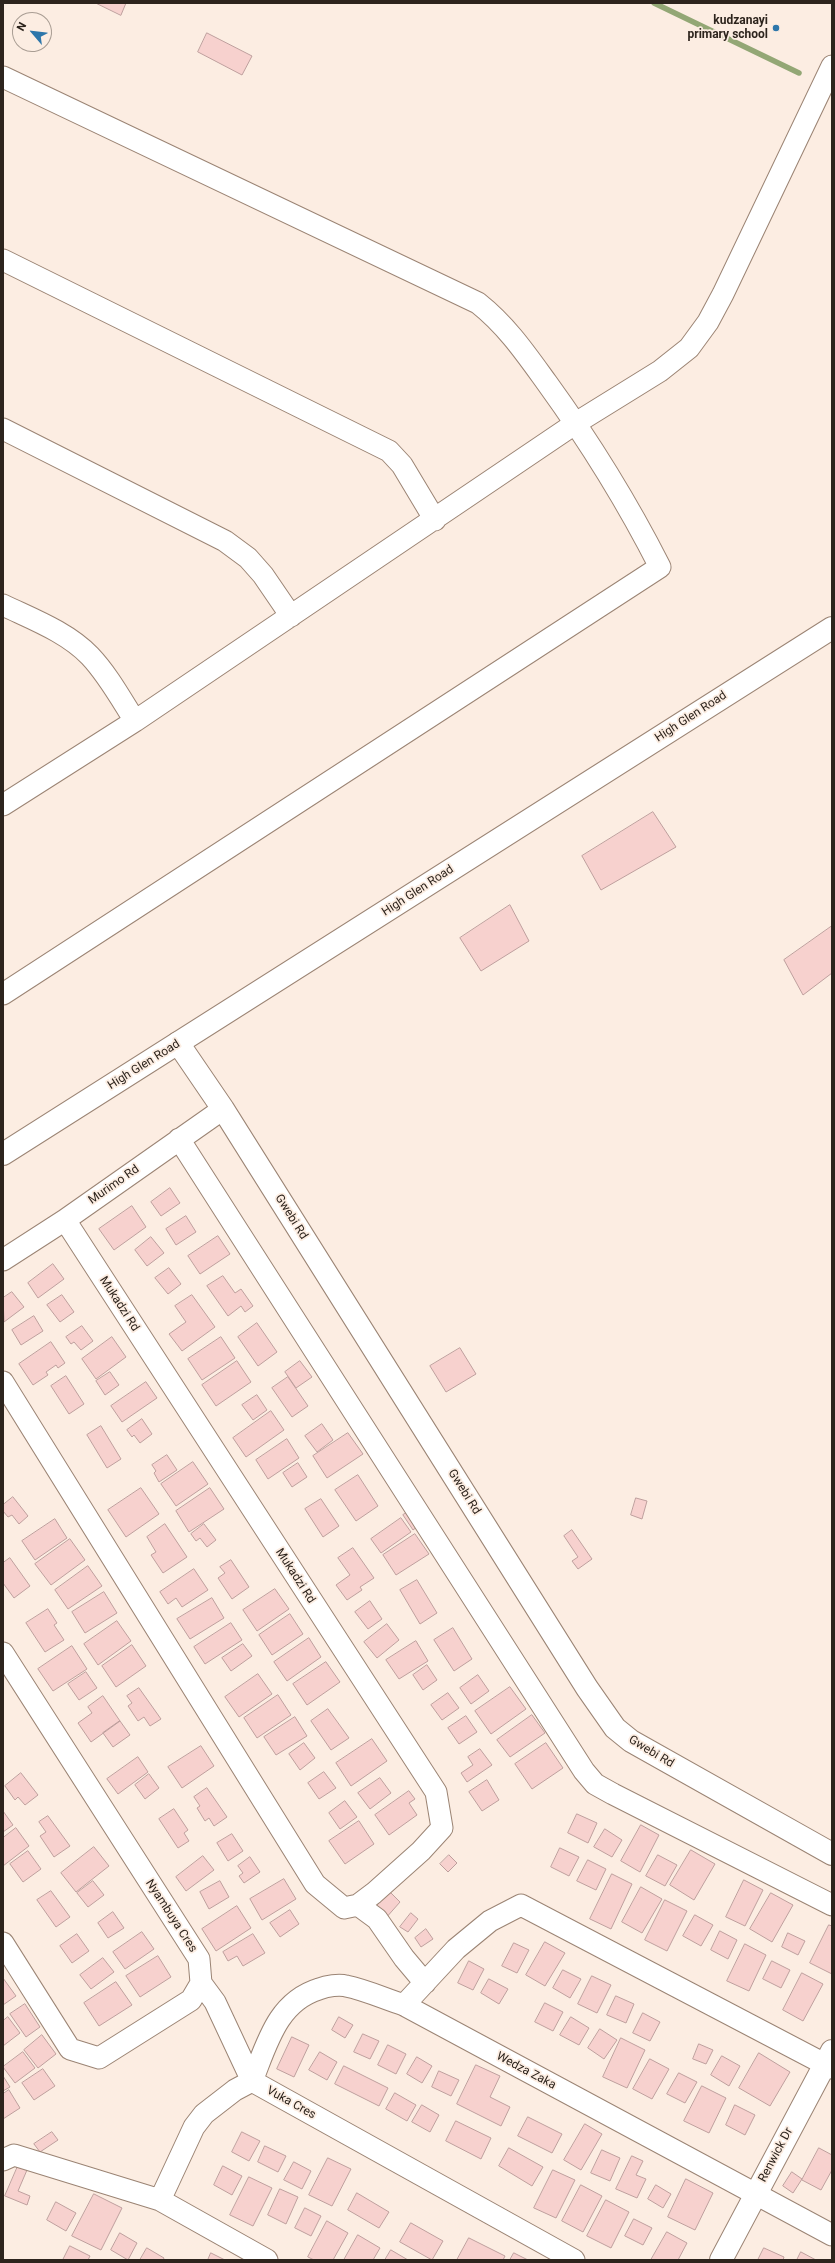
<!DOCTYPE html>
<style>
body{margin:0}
#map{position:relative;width:835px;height:2263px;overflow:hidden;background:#fcede2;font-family:Roboto,sans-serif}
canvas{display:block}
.frame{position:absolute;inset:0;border:4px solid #2d241d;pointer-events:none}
.north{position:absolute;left:12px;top:12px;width:40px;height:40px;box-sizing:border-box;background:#fcede2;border:1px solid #a99d93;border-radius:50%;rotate:298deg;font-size:11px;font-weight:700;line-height:16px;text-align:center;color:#2d241d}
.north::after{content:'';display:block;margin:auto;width:14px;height:18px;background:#2d76aa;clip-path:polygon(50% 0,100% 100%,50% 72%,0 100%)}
</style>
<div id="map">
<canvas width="835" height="2263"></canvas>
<div class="frame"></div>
<div class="north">N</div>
</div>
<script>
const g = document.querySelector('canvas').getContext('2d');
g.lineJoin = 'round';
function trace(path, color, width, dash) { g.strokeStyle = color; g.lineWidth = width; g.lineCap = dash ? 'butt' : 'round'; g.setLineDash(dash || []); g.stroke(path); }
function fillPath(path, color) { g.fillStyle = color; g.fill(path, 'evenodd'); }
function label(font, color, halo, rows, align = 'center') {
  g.font = font + ' Roboto,sans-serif'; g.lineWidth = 3.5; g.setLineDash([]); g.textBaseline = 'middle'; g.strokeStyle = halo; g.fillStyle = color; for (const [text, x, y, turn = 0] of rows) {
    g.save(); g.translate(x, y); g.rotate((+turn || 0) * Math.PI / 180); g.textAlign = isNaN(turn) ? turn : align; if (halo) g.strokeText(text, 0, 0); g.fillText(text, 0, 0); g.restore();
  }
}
trace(new Path2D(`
 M654,3L799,73`), '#93a775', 5.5);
const building = new Path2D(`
 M96,3H126L121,15Z
 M207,33L252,56L242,75L198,52Z
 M653,812L676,847L601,890L582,856Z
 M510,905L529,941L481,971L460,938Z
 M832,926V973L803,995L784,960Z
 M170,1188L180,1203L161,1216L151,1202Z
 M132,1206L146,1227L114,1250L99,1229Z
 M186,1216L196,1232L176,1245L166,1229Z
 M218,1236L230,1254L200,1274L188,1256Z
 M151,1237L164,1253L147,1266L135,1250Z
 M53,1264L64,1279L38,1298L28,1283Z
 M169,1268L181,1284L168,1294L155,1278Z
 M223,1276L235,1293L241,1289L253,1306L245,1312L241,1306L228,1316L207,1286Z
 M12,1292L24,1307L4,1322L3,1298Z
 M62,1295L74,1312L60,1322L47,1305Z
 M192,1295L215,1327L182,1351L169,1334L186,1322L175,1306Z
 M34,1316L43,1331L21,1345L12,1330Z
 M257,1323L277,1352L258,1366L238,1337Z
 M82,1326L93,1341L81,1350L74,1342L71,1344L66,1337Z
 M112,1337L126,1357L96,1379L82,1359Z
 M221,1337L235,1358L202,1380L188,1359Z
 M51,1342L65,1363L58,1368L56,1365L46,1372L48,1375L33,1385L19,1364Z
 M460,1348L476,1374L446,1392L430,1366Z
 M237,1361L251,1382L216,1406L202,1385Z
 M300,1361L312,1377L296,1388L285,1372Z
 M110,1372L119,1385L105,1395L96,1381Z
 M66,1376L84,1404L69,1414L51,1386Z
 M288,1377L308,1406L292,1417L272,1388Z
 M146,1382L157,1398L122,1422L111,1406Z
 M257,1395L267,1410L253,1420L242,1405Z
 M271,1411L284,1430L246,1457L233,1438Z
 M142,1419L152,1434L140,1443L134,1435L132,1437L127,1430Z
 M322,1424L333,1440L317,1452L305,1436Z
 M101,1426L121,1459L107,1468L87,1435Z
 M348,1433L363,1454L327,1478L313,1456Z
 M287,1439L299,1458L268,1479L256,1460Z
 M167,1455L177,1470L159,1482L154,1473L156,1471L152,1465Z
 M193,1462L208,1484L176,1506L161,1484Z
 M298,1463L307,1477L292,1487L283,1473Z
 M358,1475L378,1506L356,1521L335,1490Z
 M141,1488L159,1514L126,1537L108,1510Z
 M210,1488L224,1509L189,1532L176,1511Z
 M13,1497L28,1516L19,1524L12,1515L8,1517L3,1511V1505Z
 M636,1498L647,1501L642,1519L631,1515Z
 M321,1499L339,1526L323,1537L305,1509Z
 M408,1512L418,1526L413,1530L403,1515Z
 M401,1518L411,1532L381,1553L371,1539Z
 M55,1519L67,1538L35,1560L22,1541Z
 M165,1524L187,1557L163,1573L151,1555L156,1552L147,1537Z
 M204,1524L216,1540L207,1547L200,1538L196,1541L191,1534Z
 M572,1530L592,1559L578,1569L572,1561L578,1557L564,1536Z
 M415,1534L429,1554L396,1575L383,1555Z
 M70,1539L85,1560L51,1585L35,1564Z
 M353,1548L374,1578L360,1587L362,1590L347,1600L336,1585L350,1575L338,1558Z
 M10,1558L30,1586L14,1598L3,1583V1563Z
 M231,1560L249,1587L232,1599L218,1578L225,1573L220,1567Z
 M88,1566L102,1586L68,1609L55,1590Z
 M194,1569L208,1590L182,1607L176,1598L168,1604L160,1592Z
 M417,1580L437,1613L420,1624L400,1590Z
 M275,1589L289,1609L257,1631L243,1610Z
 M104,1592L117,1613L85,1633L72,1612Z
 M212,1598L224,1618L190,1639L177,1619Z
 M370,1601L382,1619L368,1629L355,1612Z
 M48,1609L57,1623L54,1625L64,1640L45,1652L26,1623Z
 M290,1614L303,1634L272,1655L259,1635Z
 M117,1621L131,1641L98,1665L84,1644Z
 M231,1623L242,1640L205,1664L194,1647Z
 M387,1624L399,1640L377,1658L364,1642Z
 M453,1628L472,1659L454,1671L434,1640Z
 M309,1638L321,1657L287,1681L274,1662Z
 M416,1641L428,1661L399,1679L386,1660Z
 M243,1644L252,1656L231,1671L222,1658Z
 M132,1645L146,1666L116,1687L102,1666Z
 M72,1646L87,1669L53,1691L38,1669Z
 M326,1662L340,1682L307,1705L293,1684Z
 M427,1665L437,1680L423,1690L413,1675Z
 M86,1672L97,1688L79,1700L68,1684Z
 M258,1674L272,1694L239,1717L225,1697Z
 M478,1675L489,1691L471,1704L460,1688Z
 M510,1687L526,1709L491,1734L475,1711Z
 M139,1688L161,1719L150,1726L144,1717L138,1721L128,1706L132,1703L127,1696Z
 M448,1693L459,1708L442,1720L431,1705Z
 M278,1695L291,1715L257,1738L244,1718Z
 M103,1696L120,1721L91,1742L78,1723L92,1713L88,1707Z
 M328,1709L349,1738L331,1750L311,1721Z
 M532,1715L545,1733L510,1757L497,1740Z
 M466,1716L477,1732L459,1744L448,1728Z
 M295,1717L307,1736L276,1755L264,1737Z
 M120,1721L130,1735L113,1747L103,1733Z
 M372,1739L387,1761L351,1786L336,1763Z
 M304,1743L315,1758L300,1770L289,1754Z
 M546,1743L563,1768L532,1789L515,1764Z
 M201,1746L214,1766L182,1788L168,1767Z
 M480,1749L492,1765L467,1782L461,1773L473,1765L468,1757Z
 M138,1757L148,1772L118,1794L107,1779Z
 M324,1772L336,1788L319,1799L308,1783Z
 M21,1773L38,1795L25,1805L18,1797L15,1800L5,1786Z
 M149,1774L159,1788L145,1799L135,1785Z
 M380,1778L391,1793L370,1809L358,1793Z
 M487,1780L499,1800L482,1811L469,1792Z
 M207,1788L227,1817L214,1826L209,1818L205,1821L197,1808L200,1806L194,1797Z
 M409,1791L415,1799L409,1803L417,1815L389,1835L375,1815Z
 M345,1801L357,1817L340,1829L329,1813Z
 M174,1809L188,1830L184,1833L189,1841L178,1848L159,1819Z
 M3,1811L13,1825L3,1832Z
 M577,1814L597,1823L588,1843L568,1833Z
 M48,1816L70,1846L54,1857L40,1836L46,1832L39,1822Z
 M359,1821L374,1844L345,1864L329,1841Z
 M641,1825L659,1835L640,1872L621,1861Z
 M16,1828L29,1846L3,1866V1838Z
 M605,1829L622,1840L612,1857L594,1847Z
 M232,1834L243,1851L228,1861L217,1843Z
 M94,1847L109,1866L76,1892L61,1873Z
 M560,1848L579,1857L569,1876L551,1867Z
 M691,1850L715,1864L694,1900L670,1885Z
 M28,1851L41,1869L23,1882L10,1864Z
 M449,1855L457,1863L448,1872L440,1864Z
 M658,1855L677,1865L665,1886L646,1876Z
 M203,1856L214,1870L186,1891L176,1877Z
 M250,1857L260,1872L244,1883L239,1876L243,1873L238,1866Z
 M588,1860L606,1869L596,1890L577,1881Z
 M612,1874L632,1884L611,1929L590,1919Z
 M284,1879L296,1899L262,1920L250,1899Z
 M744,1880L763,1890L745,1926L726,1917Z
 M93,1881L104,1895L88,1907L77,1893Z
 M220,1881L229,1897L209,1909L200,1892Z
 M641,1887L662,1899L642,1933L622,1922Z
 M51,1891L70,1917L56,1927L37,1900Z
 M390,1892L400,1902L385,1919L374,1909Z
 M771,1893L793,1905L772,1942L750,1929Z
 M665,1900L687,1911L667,1951L645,1940Z
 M237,1906L251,1928L216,1951L202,1929Z
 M290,1910L299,1924L280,1937L270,1923Z
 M113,1912L124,1928L108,1938L98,1923Z
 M411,1913L418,1919L408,1932L400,1927Z
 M695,1915L713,1925L701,1946L683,1936Z
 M829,1925L832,1926V1974L810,1963Z
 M426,1929L433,1939L421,1947L415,1938Z
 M720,1931L737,1940L728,1959L711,1950Z
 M142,1932L154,1949L125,1969L113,1952Z
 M788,1933L805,1941L798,1955L782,1947Z
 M77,1934L89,1951L72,1963L60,1946Z
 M253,1934L265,1953L243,1966L237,1956L228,1961L223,1952Z
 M545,1942L565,1953L545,1986L526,1975Z
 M514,1943L529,1950L517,1973L502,1966Z
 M745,1944L766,1955L749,1991L727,1981Z
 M158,1956L171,1977L140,1997L126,1976Z
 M103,1958L114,1972L91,1989L80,1975Z
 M469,1961L484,1969L473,1990L458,1983Z
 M772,1961L790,1970L781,1988L763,1979Z
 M563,1970L581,1979L570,1998L553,1988Z
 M802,1973L823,1984L803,2021L783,2010Z
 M592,1976L611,1985L597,2013L578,2004Z
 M3,1978L16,1996L3,2005Z
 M489,1979L508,1989L499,2004L481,1993Z
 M116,1982L132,2005L99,2026L84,2003Z
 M616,1996L634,2004L626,2023L607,2015Z
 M545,2003L563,2012L553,2031L535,2022Z
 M25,2004L40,2027L26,2037L10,2014Z
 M643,2013L660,2022L650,2041L633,2033Z
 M8,2017L20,2033L3,2046V2021Z
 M339,2017L353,2025L345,2038L332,2030Z
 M571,2017L589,2028L579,2045L560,2035Z
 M600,2029L617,2040L604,2059L588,2048Z
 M363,2034L379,2041L370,2059L354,2052Z
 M42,2035L56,2054L38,2068L24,2050Z
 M292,2037L309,2045L294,2077L277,2069Z
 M621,2038L645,2050L627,2088L603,2077Z
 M699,2044L713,2050L706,2064L693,2059Z
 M388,2045L406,2054L396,2074L378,2065Z
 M23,2052L35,2068L15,2083L3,2067Z
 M320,2052L337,2062L327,2080L309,2070Z
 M759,2053L790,2072L770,2106L739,2088Z
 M722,2056L740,2066L729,2086L711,2075Z
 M417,2057L432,2066L422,2083L407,2074Z
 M650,2059L669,2069L652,2099L633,2089Z
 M476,2065L500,2076L490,2097L510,2107L501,2126L457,2104Z
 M344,2066L388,2088L379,2106L335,2084Z
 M43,2069L55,2086L34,2100L22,2083Z
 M439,2071L459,2080L451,2096L432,2087Z
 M679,2073L697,2082L685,2103L667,2094Z
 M3,2076L10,2087L3,2091Z
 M702,2086L726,2098L709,2133L684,2121Z
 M9,2090L20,2108L3,2119V2094Z
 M395,2093L416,2105L407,2121L386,2109Z
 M422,2105L439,2115L430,2132L412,2122Z
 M735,2105L755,2115L745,2135L726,2125Z
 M528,2117L562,2134L552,2153L518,2136Z
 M456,2121L491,2138L481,2159L446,2141Z
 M585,2124L602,2134L581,2170L564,2160Z
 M52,2132L58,2140L40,2152L34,2144Z
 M242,2132L260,2141L249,2161L232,2152Z
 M265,2146L286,2156L278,2172L258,2162Z
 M509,2148L543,2167L532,2186L499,2166Z
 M819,2148L832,2155V2170L821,2190L802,2180Z
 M602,2150L620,2158L610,2181L591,2173Z
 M632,2156L643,2161L636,2175L646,2179L637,2198L616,2189Z
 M328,2158L351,2169L332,2206L309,2195Z
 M294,2162L311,2171L302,2189L284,2180Z
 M18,2166L27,2170L18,2191L30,2196L27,2205L5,2196Z
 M223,2166L242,2176L232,2195L214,2185Z
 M553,2170L575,2180L556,2218L534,2208Z
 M792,2172L802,2179L793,2193L783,2186Z
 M249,2177L272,2188L253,2226L230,2215Z
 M686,2179L713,2193L695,2230L668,2217Z
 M581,2185L602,2196L583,2232L562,2221Z
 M656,2185L671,2194L663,2208L648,2199Z
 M280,2189L298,2197L286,2224L268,2215Z
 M357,2193L389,2212L379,2228L348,2210Z
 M94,2194L122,2208L101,2250L72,2236Z
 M606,2200L629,2212L611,2248L587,2236Z
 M56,2202L76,2213L66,2231L47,2220Z
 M305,2208L321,2216L311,2236L295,2228Z
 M634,2219L652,2228L643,2245L625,2236Z
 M327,2221L348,2233L333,2260H314L308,2257Z
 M411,2223L443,2241L432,2260L400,2242Z
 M667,2232L687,2243L678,2260H651Z
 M120,2233L137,2243L128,2260L111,2250Z
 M358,2235L380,2248L373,2260H344Z
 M469,2238L505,2256L503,2260H457Z
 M70,2246L90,2256L88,2260H63Z
 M147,2248L164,2258L163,2260H140Z
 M764,2248L784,2257L783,2260H758Z
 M391,2250L408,2260H385Z
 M801,2252L816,2260H797Z
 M211,2253L225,2260H208Z
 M514,2253L528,2260H510Z`);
fillPath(building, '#f7d1ce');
trace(building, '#be9f9d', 1);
const minor = new Path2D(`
 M3,77L478,303C507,326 526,354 547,383C589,441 628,504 660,567L3,994
 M3,260L389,451L402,465L435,520
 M3,429L225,541L248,558L263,575L291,616
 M3,605C32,619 67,632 90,656C108,675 121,699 135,721
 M3,805L135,721L576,423L660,371L689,348L708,322L723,294L832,66
 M179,1139L584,1771L595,1784L613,1794L832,1905
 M3,1260L65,1220L223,1109
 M3,1382L315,1884L344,1908L358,1905L374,1893L421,1851L442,1828L436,1792L65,1220
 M3,1653L199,1959L201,1983L191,2000L99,2058L70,2049L3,1943
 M358,1905L377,1919L404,1958L425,1983
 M201,1983L215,2002L252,2081
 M404,2005L456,1949L490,1921L521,1905L832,2068
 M252,2081C267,2044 277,2002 319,1989C327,1986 339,1984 346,1986C366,1990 385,1999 404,2005L832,2235
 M252,2081L574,2260
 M252,2081L235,2090L204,2114L194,2127L160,2200L267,2260
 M3,2160L14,2155L160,2200`);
const tertiary = new Path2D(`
 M178,1043L223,1109L587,1688L615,1728L631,1741L832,1854
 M721,2260L832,2051`);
const primary = new Path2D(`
 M3,1154L832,628`);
trace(minor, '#9b8474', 23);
trace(tertiary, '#9b8474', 24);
trace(primary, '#9b8474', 24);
trace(minor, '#fff', 21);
trace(tertiary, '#fff', 22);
trace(primary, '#fff', 22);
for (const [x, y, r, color] of [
 [776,28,4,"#2d76aa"]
]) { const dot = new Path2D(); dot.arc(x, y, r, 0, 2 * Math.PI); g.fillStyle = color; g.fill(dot); trace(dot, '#fcede2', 1.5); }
label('bold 12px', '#2d241d', '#fcede2', [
 ["kudzanayi",768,21],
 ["primary school",768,35]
], 'right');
label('12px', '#2d241d', '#fcede2', [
 ["High Glen Road",691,717,-33],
 ["High Glen Road",418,891,-33],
 ["High Glen Road",144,1065,-32],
 ["Murimo Rd",114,1185,-35],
 ["Gwebi Rd",291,1217,58],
 ["Mukadzi Rd",119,1304,57],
 ["Gwebi Rd",464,1492,58],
 ["Mukadzi Rd",295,1576,57],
 ["Gwebi Rd",651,1752,31],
 ["Nyambuya Cres",171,1916,57],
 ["Wedza Zaka",526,2071,28],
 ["Vuka Cres",291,2103,29],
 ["Renwick Dr",776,2155,-62]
]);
</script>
